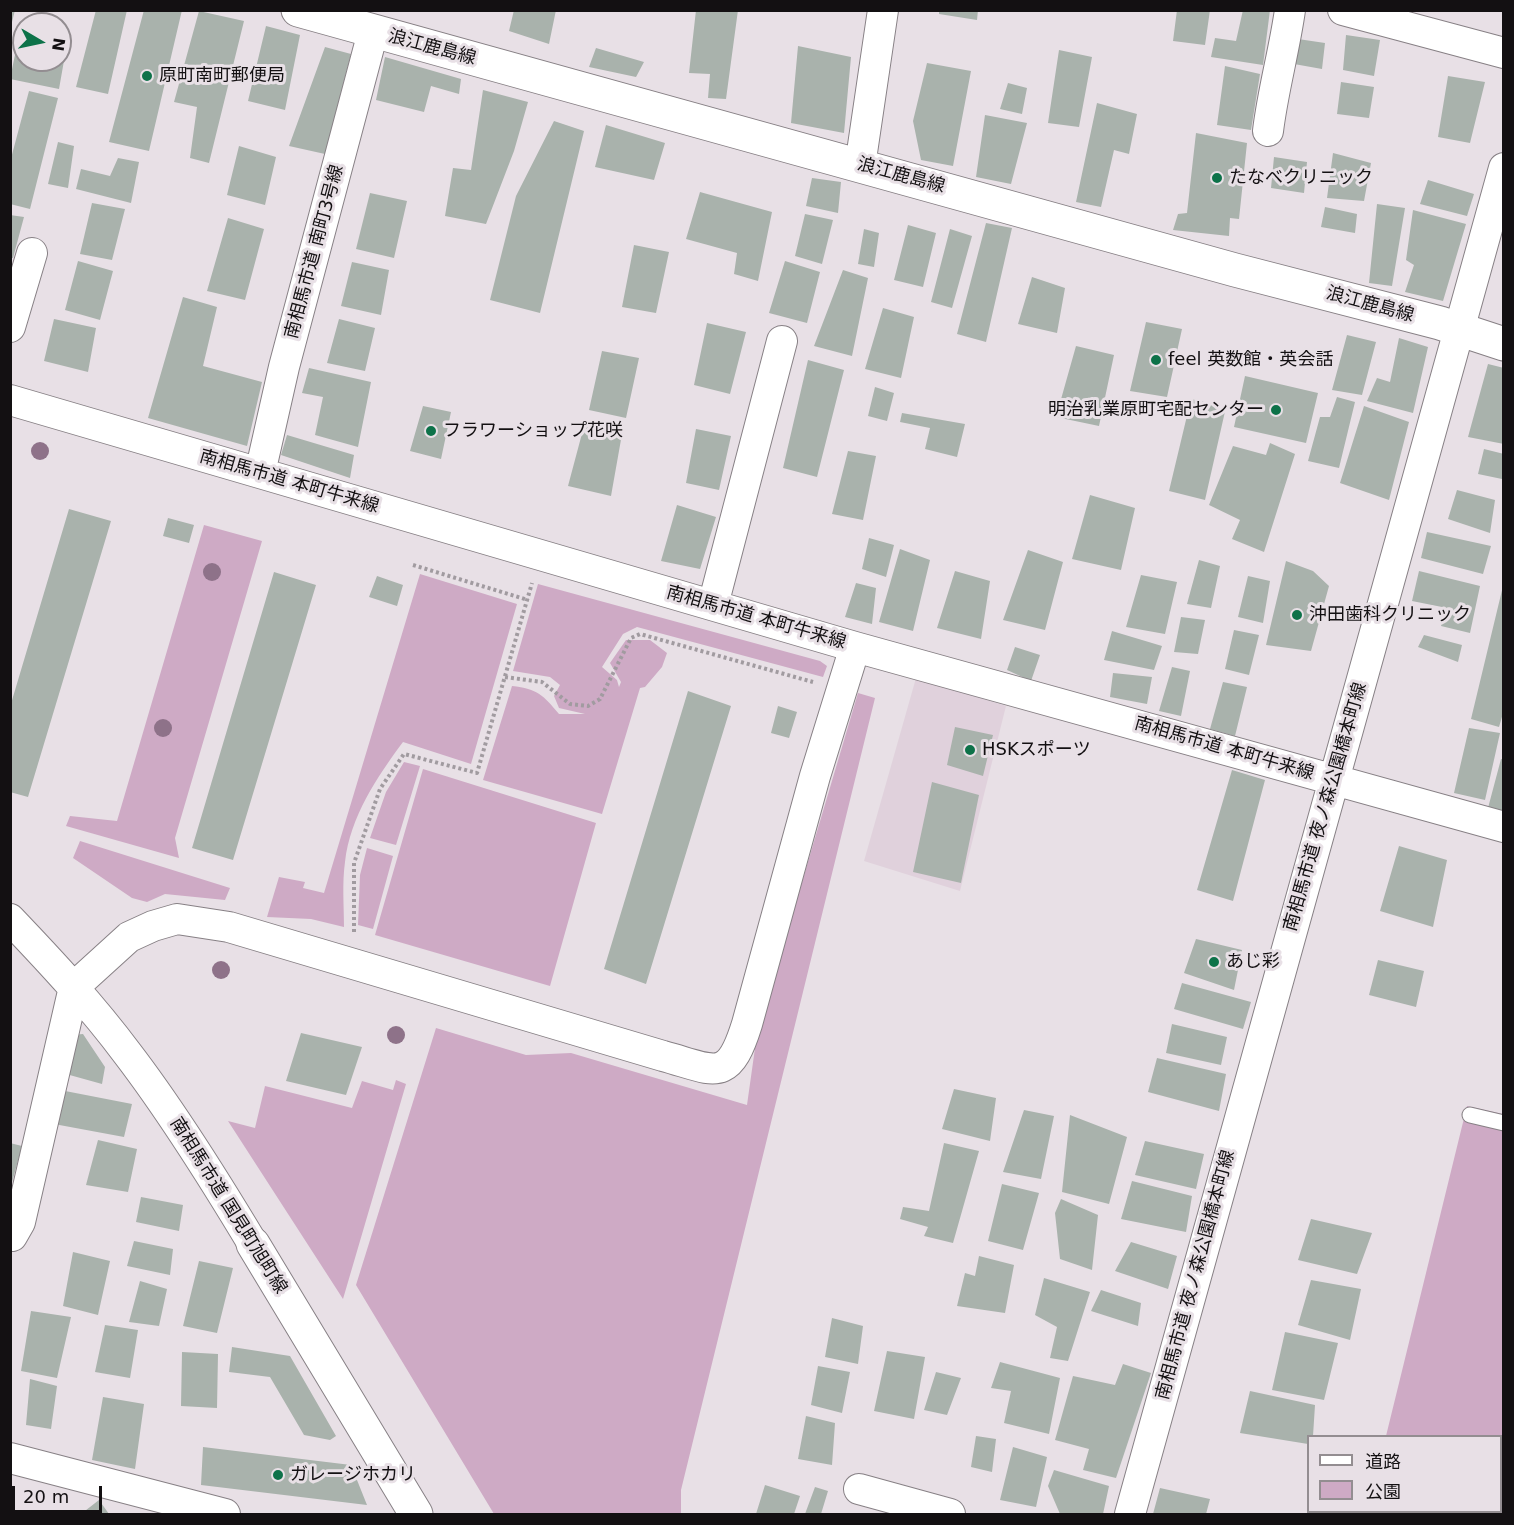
<!DOCTYPE html>
<meta charset="utf-8">
<style>
body{margin:0}
#map{position:relative;width:1514px;height:1525px;overflow:hidden;background:#e8e0e6;font-family:"DejaVu Sans","Noto Sans JP",sans-serif}
canvas{display:block}
.frame{position:absolute;inset:0;border:12px solid #131012;pointer-events:none}
.legend{position:absolute;left:1307px;top:1435px;width:195px;height:78px;box-sizing:border-box;background:#e8e0e6;border:2px solid #938d91;margin:0;padding:8px 10px;list-style:none;font-size:18px;color:#131012}
.legend li{display:flex;align-items:center;gap:12px;height:30px}
.legend b{width:30px;border:2px solid #938d91}
.north{position:absolute;left:12px;top:12px;width:60px;height:60px;box-sizing:border-box;background:#e8e0e6;border:2px solid #938d91;border-radius:50%;rotate:99deg;font-size:16px;font-weight:700;line-height:24px;text-align:center;color:#131012}
.north::after{content:'';display:block;margin:auto;width:21px;height:27px;background:#0d7249;clip-path:polygon(50% 0,100% 100%,50% 72%,0 100%)}
.scale{position:absolute;left:12px;top:1486px;width:90px;height:27px;box-sizing:border-box;border:3px solid #131012;border-top:0;padding-left:8px;font-size:18px;line-height:21px;white-space:nowrap;color:#131012;-webkit-text-stroke:4px #e8e0e6;paint-order:stroke}
</style>
<div id="map">
<canvas width="1514" height="1525"></canvas>
<div class="frame"></div>
<ul class="legend">
<li><b style="height:8px;background:#fff"></b>道路</li>
<li><b style="height:16px;background:#ceaac5"></b>公園</li>
</ul>
<div class="north">N</div>
<div class="scale">20 m</div>
</div>
<script>
const g = document.querySelector('canvas').getContext('2d');
g.lineJoin = 'round';
function fillPath(path, color) { g.fillStyle = color; g.fill(path, 'evenodd'); }
function trace(path, color, width, dash) { g.strokeStyle = color; g.lineWidth = width; g.lineCap = dash ? 'butt' : 'round'; g.setLineDash(dash || []); g.stroke(path); }
function label(font, color, halo, rows, align = 'center') {
  g.font = font + ' "DejaVu Sans","Noto Sans JP",sans-serif'; g.lineWidth = 6; g.setLineDash([]); g.textBaseline = 'middle'; g.strokeStyle = halo; g.fillStyle = color; for (const [text, x, y, turn = 0] of rows) {
    g.save(); g.translate(x, y); g.rotate((+turn || 0) * Math.PI / 180); g.textAlign = isNaN(turn) ? turn : align; if (halo) g.strokeText(text, 0, 0); g.fillText(text, 0, 0); g.restore();
  }
}
fillPath(new Path2D(`
 M916,678L1006,706L960,891L864,861Z`), '#e0d1dc');
fillPath(new Path2D(`
 M204,525L262,541L175,838L179,858L66,826L70,816L117,821Z
 M420,574L517,604L471,764L403,742C377,777 350,817 345,862C342,883 344,906 344,927L311,919L267,917L279,877L305,882L303,888L324,893Z
 M538,584L820,661L827,666L823,677L637,627L623,634L602,667L617,680L619,687L621,682L610,663L626,640H650L667,653L662,667L645,687L640,688L602,814L483,780L512,686C538,689 543,695 559,714H585L559,708L554,696L560,685L550,677L513,671Z
 M858,693L875,698L681,1490V1514H494L356,1285L436,1028L526,1055L571,1053L747,1105L757,1034Z
 M404,762L420,766L396,845L370,838L386,792Z
 M423,769L596,823L550,986L375,935Z
 M80,841L230,888L225,900L165,894L147,902L132,898L73,858Z
 M367,848L393,856L373,929L358,925L360,875Z
 M396,1080L406,1084L343,1299L228,1121L255,1128L265,1086L352,1108L362,1081L393,1090Z
 M1467,1106L1503,1114V1514H1367L1368,1512H1500V1436H1386Z`), '#ceaac5');
fillPath(new Path2D(`
 M10,10H15L12,22H10Z
 M96,10H127L108,94L76,87Z
 M144,10H182L149,151L109,142Z
 M514,10H556L549,44L509,31Z
 M696,10H738L726,99L708,98L710,74L689,73Z
 M939,10H978L977,20L939,14Z
 M1177,10H1210L1205,45L1173,41Z
 M1243,10H1270L1263,65L1211,57L1215,38L1236,41Z
 M199,11L244,21L209,163L190,158L197,107L174,102Z
 M266,26L300,35L285,110L248,101Z
 M1346,35L1380,40L1374,76L1343,70Z
 M1298,39L1325,43L1322,69L1294,64Z
 M17,45L24,47V60H60V54L65,55L59,89L10,79Z
 M798,46L851,57L844,133L791,123Z
 M325,47L351,54L325,154L289,146Z
 M596,48L644,62L636,77L589,67Z
 M1059,50L1092,57L1079,127L1048,123Z
 M385,57L461,79L459,94L431,86L424,112L376,100Z
 M927,63L971,71L953,166L921,160L913,121Z
 M1225,66L1260,74L1251,130L1217,125Z
 M1448,76L1485,82L1470,143L1438,137Z
 M1341,82L1374,87L1369,118L1337,114Z
 M1008,83L1027,88L1022,114L1000,109Z
 M483,90L528,102L514,151L486,224L445,216L453,168L471,170Z
 M29,91L58,98L30,209L10,204V162Z
 M1097,103L1137,114L1129,154L1114,150L1101,207L1076,202Z
 M985,115L1027,123L1011,184L976,177Z
 M554,121L584,131L540,313L490,300L516,196Z
 M606,125L665,143L654,180L595,167Z
 M1196,133L1247,143L1239,219L1230,218L1229,236L1173,230L1178,214L1187,213Z
 M58,142L74,146L68,188L48,184Z
 M239,146L276,157L265,205L227,195Z
 M1333,153L1371,163L1364,201L1327,198Z
 M1274,157L1307,162L1304,193L1271,188Z
 M118,158L139,162L131,203L76,189L81,169L110,176Z
 M812,178L841,182L838,213L806,206Z
 M1428,180L1474,194L1467,216L1420,204Z
 M700,192L772,212L758,281L734,274L737,253L686,239Z
 M370,193L407,201L394,258L356,249Z
 M92,203L125,209L112,260L80,254Z
 M1377,204L1405,208L1392,286L1369,283Z
 M1325,207L1357,214L1355,233L1321,227Z
 M1413,210L1466,224L1443,301L1405,292L1414,265L1406,260Z
 M805,214L833,220L822,264L795,256Z
 M10,215L24,217L13,258H10Z
 M228,218L264,229L245,300L207,291Z
 M986,223L1012,228L986,342L957,334Z
 M908,225L936,233L923,287L894,280Z
 M864,229L879,233L874,267L858,264Z
 M950,229L972,236L952,308L931,302Z
 M634,245L669,252L656,313L622,307Z
 M78,261L113,271L100,320L65,310Z
 M785,261L820,272L807,323L769,313Z
 M352,262L389,270L381,315L341,306Z
 M843,270L868,278L852,356L814,346Z
 M1032,277L1065,288L1057,333L1018,324Z
 M183,297L217,307L203,366L262,382L247,446L148,418Z
 M883,308L914,317L901,378L865,369Z
 M54,319L96,328L88,372L44,361Z
 M339,319L375,328L365,371L327,363Z
 M1146,322L1182,329L1167,397L1130,391Z
 M707,323L746,332L730,394L694,385Z
 M1347,335L1376,342L1362,395L1332,390Z
 M1399,338L1428,347L1413,413L1367,401L1377,378L1390,382Z
 M1076,346L1114,355L1099,426L1056,417Z
 M602,351L639,358L626,418L589,410Z
 M808,360L844,370L817,477L783,468Z
 M1488,364L1504,368V444L1468,437Z
 M309,368L371,382L358,447L315,435L323,397L302,393Z
 M1245,376L1318,393L1306,443L1234,427Z
 M875,387L894,393L887,421L868,416Z
 M1337,397L1355,402L1339,468L1308,461L1320,417H1330Z
 M1191,399L1226,407L1205,500L1169,491Z
 M423,406L451,412L441,459L410,451Z
 M1364,406L1409,422L1389,500L1340,483Z
 M902,413L965,424L957,457L925,449L930,428L900,422Z
 M584,426L622,434L611,496L568,486Z
 M696,429L731,436L719,490L686,483Z
 M287,435L354,455L350,478L281,455Z
 M1270,443L1295,454L1264,552L1232,539L1240,520L1209,505L1233,446L1266,455Z
 M1484,449L1504,454L1502,479L1478,474Z
 M848,451L876,456L863,520L832,514Z
 M1457,490L1495,500L1490,533L1448,519Z
 M1090,495L1135,508L1121,570L1072,559Z
 M677,505L716,517L700,569L661,561Z
 M69,509L111,521L28,797L10,792V707Z
 M168,518L194,525L189,543L163,536Z
 M1427,532L1491,546L1483,574L1421,558Z
 M869,538L894,545L886,577L862,569Z
 M900,549L930,560L913,631L879,622Z
 M1028,550L1063,562L1045,630L1003,620Z
 M1199,560L1220,566L1211,608L1187,604Z
 M1286,561L1313,571L1329,586L1311,651L1266,645Z
 M955,571L990,581L981,639L937,628Z
 M1419,571L1480,586L1470,633L1441,626L1447,608L1412,601Z
 M274,572L316,585L233,860L192,848Z
 M1141,575L1177,582L1165,634L1126,627Z
 M377,576L403,585L397,606L369,597Z
 M1248,576L1270,581L1263,623L1238,617Z
 M856,583L876,588L872,624L845,617Z
 M1503,586L1504,710L1499,727L1471,719Z
 M1181,617L1205,620L1198,654L1174,652Z
 M1234,630L1259,635L1249,675L1225,669Z
 M1112,631L1162,646L1154,670L1104,660Z
 M1424,635L1462,645L1458,662L1418,647Z
 M1015,647L1040,655L1031,681L1007,670Z
 M1172,667L1190,671L1181,716L1159,711Z
 M1113,673L1152,677L1147,704L1110,697Z
 M1223,682L1247,687L1235,736L1210,729Z
 M688,691L731,706L646,984L604,969Z
 M778,706L797,712L789,738L771,733Z
 M955,727L993,735L983,776L947,765Z
 M1469,728L1500,733L1485,800L1454,793Z
 M1501,759L1504,760V811L1488,808Z
 M1232,770L1265,780L1233,901L1197,890Z
 M932,782L979,795L961,883L913,872Z
 M1399,846L1447,860L1433,927L1380,911Z
 M1196,939L1242,950L1234,990L1184,973Z
 M1378,960L1424,971L1416,1007L1369,995Z
 M1182,983L1251,1002L1243,1029L1174,1009Z
 M1172,1024L1227,1037L1221,1065L1166,1053Z
 M301,1033L362,1047L346,1095L286,1081Z
 M83,1034L105,1067L102,1084L66,1074L72,1035Z
 M1157,1058L1226,1074L1219,1111L1148,1092Z
 M954,1089L996,1098L990,1141L942,1129Z
 M60,1090L132,1104L124,1137L54,1124Z
 M1024,1110L1054,1116L1041,1179L1003,1172Z
 M1070,1115L1127,1137L1109,1204L1062,1192Z
 M98,1140L137,1149L128,1192L86,1185Z
 M1145,1141L1204,1154L1196,1189L1135,1175Z
 M10,1143L22,1146L11,1186H10Z
 M944,1143L979,1151L953,1243L924,1236L928,1227L900,1219L903,1207L929,1211Z
 M1132,1181L1192,1196L1186,1232L1121,1219Z
 M1002,1184L1039,1193L1023,1250L988,1241Z
 M141,1197L183,1205L179,1231L136,1222Z
 M1061,1199L1098,1215L1092,1270L1060,1259L1055,1213Z
 M1311,1219L1372,1233L1357,1274L1298,1260Z
 M134,1241L173,1249L170,1275L127,1266Z
 M1131,1242L1177,1256L1168,1289L1115,1271Z
 M73,1252L110,1261L98,1315L63,1306Z
 M979,1256L1014,1265L1005,1313L957,1306L965,1273L975,1276Z
 M199,1261L233,1268L217,1333L183,1326Z
 M1044,1278L1090,1292L1068,1361L1050,1358L1057,1327L1035,1315Z
 M1311,1280L1361,1289L1350,1340L1298,1325Z
 M140,1281L167,1289L159,1326L129,1322Z
 M1101,1290L1141,1303L1138,1326L1091,1311Z
 M31,1311L71,1317L57,1378L21,1371Z
 M832,1318L863,1326L858,1364L825,1357Z
 M105,1325L138,1330L130,1378L95,1372Z
 M1285,1332L1338,1343L1324,1400L1272,1390Z
 M232,1347L290,1356L336,1436L330,1440L304,1435L270,1377L229,1372Z
 M887,1351L925,1357L914,1419L874,1411Z
 M182,1352L218,1354L217,1408L181,1406Z
 M1000,1362L1060,1378L1049,1434L1004,1423L1011,1391L991,1388Z
 M1123,1364L1151,1373L1116,1478L1083,1470L1089,1449L1055,1440L1073,1376L1115,1385Z
 M818,1366L850,1372L842,1413L811,1405Z
 M936,1372L961,1378L947,1415L924,1410Z
 M30,1379L57,1386L51,1429L26,1425Z
 M1250,1391L1315,1405L1313,1436H1308V1444L1240,1433Z
 M103,1397L144,1404L135,1469L92,1460Z
 M806,1416L835,1423L832,1465L798,1459Z
 M976,1436L996,1439L992,1472L971,1467Z
 M203,1447L351,1465L367,1505L201,1485Z
 M1013,1447L1047,1457L1036,1507L1000,1500Z
 M1054,1470L1109,1486L1103,1514H1060L1048,1486Z
 M765,1485L800,1496L794,1514H756Z
 M815,1487L828,1491L821,1514H805Z
 M1160,1488L1210,1499L1206,1514H1153Z
 M99,1500L109,1514H81Z`), '#a9b2ac');
const lane = new Path2D(`
 M1470,1115L1504,1123`);
const street = new Path2D(`
 M1343,10L1504,53
 M1268,131C1273,90 1284,52 1290,10
 M860,166L883,10
 M10,327L32,253
 M10,400L855,647L1504,827
 M260,473L284,367L373,32
 M713,605L782,341
 M10,919C51,962 92,1006 127,1053C173,1113 214,1179 253,1244
 M12,1236L20,1222L74,987L129,937L153,926L177,919L229,927L663,1056C715,1070 728,1085 747,1024L815,776L855,647
 M10,1458L225,1514
 M859,1489L950,1514
 M1130,1514L1504,168`);
const secondary = new Path2D(`
 M298,10L1235,270L1440,323L1504,344
 M253,1244L416,1514`);
trace(lane, '#878085', 17);
trace(street, '#878085', 32);
trace(secondary, '#878085', 35);
trace(new Path2D(`
 M413,565L528,600
 M505,677L542,682L570,704L588,706L600,699L631,638L640,634L813,682
 M354,932V863L380,789L404,754L477,773L532,583
 M1500,1501L1504,1489
 M1497,1514L1498,1512`), '#a19ba0', 4, [3, 3]);
trace(lane, '#fff', 15);
trace(street, '#fff', 30);
trace(secondary, '#fff', 33);
g.fillStyle = '#8e7289';
for (const [x, y] of [
 [40,451],
 [212,572],
 [163,728],
 [221,970],
 [396,1035]
]) { g.beginPath(); g.arc(x, y, 9, 0, 2 * Math.PI); g.fill(); }
for (const [x, y, r, color] of [
 [147,76,6,"#0d7249"],
 [1217,178,6,"#0d7249"],
 [1156,360,6,"#0d7249"],
 [1276,410,6,"#0d7249"],
 [431,431,6,"#0d7249"],
 [1297,615,6,"#0d7249"],
 [970,750,6,"#0d7249"],
 [1214,962,6,"#0d7249"],
 [278,1475,6,"#0d7249"]
]) { const dot = new Path2D(); dot.arc(x, y, r, 0, 2 * Math.PI); g.fillStyle = color; g.fill(dot); trace(dot, '#e8e0e6', 2); }
label('18px', '#131012', '#e8e0e6', [
 ["浪江鹿島線",432,48,15],
 ["浪江鹿島線",901,176,15],
 ["南相馬市道 南町3号線",315,252,-75],
 ["浪江鹿島線",1370,305,15],
 ["南相馬市道 本町牛来線",289,482,16],
 ["南相馬市道 本町牛来線",756,618,16],
 ["南相馬市道 本町牛来線",1224,749,16],
 ["南相馬市道 夜ノ森公園橋本町線",1326,807,-74],
 ["南相馬市道 国見町旭町線",228,1206,58],
 ["南相馬市道 夜ノ森公園橋本町線",1196,1275,-75]
]);
label('18px', '#131012', '#e8e0e6', [
 ["原町南町郵便局",159,76],
 ["たなべクリニック",1229,178],
 ["feel 英数館・英会話",1168,360],
 ["明治乳業原町宅配センター",1264,410,"right"],
 ["フラワーショップ花咲",443,431],
 ["沖田歯科クリニック",1309,615],
 ["HSKスポーツ",982,750],
 ["あじ彩",1226,962],
 ["ガレージホカリ",290,1475]
], 'left');
</script>
